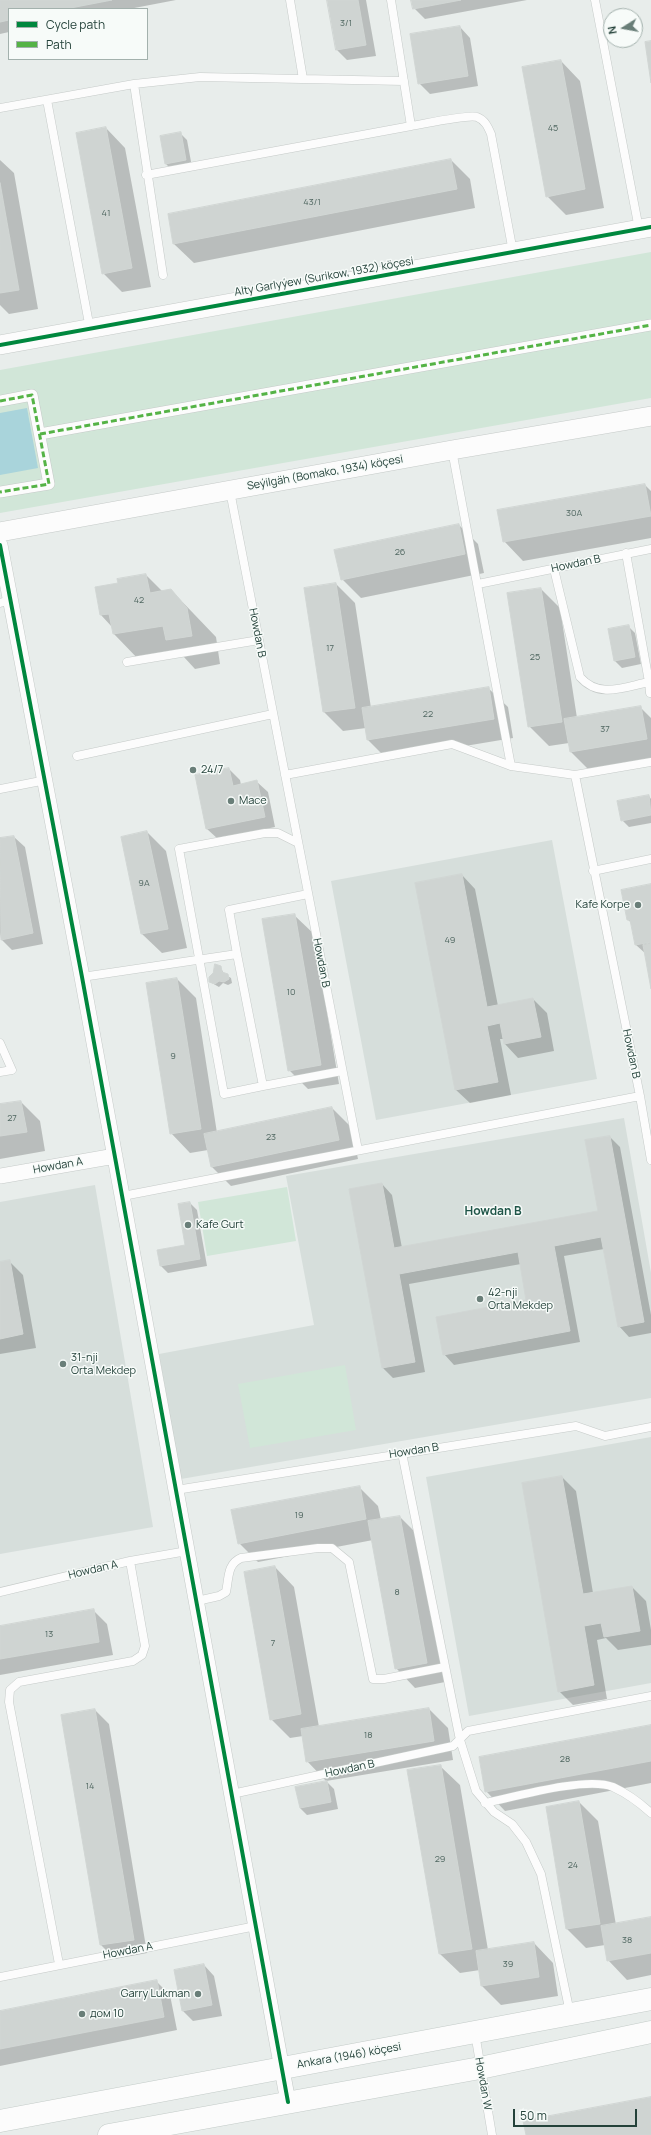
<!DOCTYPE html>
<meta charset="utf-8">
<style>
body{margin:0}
#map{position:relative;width:651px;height:2135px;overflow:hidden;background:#e8edeb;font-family:Manrope,sans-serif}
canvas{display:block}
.legend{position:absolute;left:8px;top:8px;width:140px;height:52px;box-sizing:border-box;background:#f7fbf9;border:1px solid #a3b1ad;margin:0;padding:5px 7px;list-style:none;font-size:12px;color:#24423a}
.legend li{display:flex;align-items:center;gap:8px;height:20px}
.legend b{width:20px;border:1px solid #a3b1ad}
.north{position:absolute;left:603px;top:8px;width:40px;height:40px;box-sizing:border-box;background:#f7fbf9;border:1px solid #a3b1ad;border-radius:50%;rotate:259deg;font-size:11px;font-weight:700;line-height:16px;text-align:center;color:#24423a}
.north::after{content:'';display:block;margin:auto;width:14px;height:18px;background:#697e78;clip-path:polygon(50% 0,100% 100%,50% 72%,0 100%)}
.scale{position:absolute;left:513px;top:2109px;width:124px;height:18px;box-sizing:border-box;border:2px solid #24423a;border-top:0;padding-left:5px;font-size:12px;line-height:14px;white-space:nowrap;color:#24423a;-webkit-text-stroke:3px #f7fbf9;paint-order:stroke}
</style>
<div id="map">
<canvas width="651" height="2135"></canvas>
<ul class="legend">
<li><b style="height:5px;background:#00873e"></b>Cycle path</li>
<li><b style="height:5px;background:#55b346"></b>Path</li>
</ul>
<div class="north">N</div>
<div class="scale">50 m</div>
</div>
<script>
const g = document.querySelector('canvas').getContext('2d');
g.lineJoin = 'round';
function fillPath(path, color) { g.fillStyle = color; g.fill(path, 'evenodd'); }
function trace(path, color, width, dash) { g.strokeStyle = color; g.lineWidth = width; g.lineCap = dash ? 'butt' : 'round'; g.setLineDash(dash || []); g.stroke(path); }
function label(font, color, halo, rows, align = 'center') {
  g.font = font + ' Manrope,sans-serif'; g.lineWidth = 3; g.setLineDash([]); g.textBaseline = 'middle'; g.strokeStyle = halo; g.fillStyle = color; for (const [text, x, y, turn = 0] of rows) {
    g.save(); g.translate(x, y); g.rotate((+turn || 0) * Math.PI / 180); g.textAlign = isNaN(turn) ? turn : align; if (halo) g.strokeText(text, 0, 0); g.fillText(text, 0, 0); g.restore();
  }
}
fillPath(new Path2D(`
 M552,840L597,1079L376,1120L331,881Z
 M624,1118L651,1273V1398L181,1479L159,1354L314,1325L286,1176Z
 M95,1185L153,1527L0,1554V1202Z
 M651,1437V1683L469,1716L426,1477Z`), '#d6dedb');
fillPath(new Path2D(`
 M651,252V398L0,513V370Z
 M287,1187L296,1241L207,1256L198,1202Z
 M345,1365L356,1430L250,1448L238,1384Z`), '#d1e6d8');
fillPath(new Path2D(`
 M27,408L38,468L0,475V413Z`), '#a9d4db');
fillPath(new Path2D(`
 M0,0H176L129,9H9V32L0,34Z
 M328,0H366L376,56L347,60L337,50Z
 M412,0H527L425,19L414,8Z
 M460,27L470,38L478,86L430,94L419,83Z
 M561,61L580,81L604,208L566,215L547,196Z
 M106,128L125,148L151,287L122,292L103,273Z
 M180,133L187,140L192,167L173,171L166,164Z
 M0,160L14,173L38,309L9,314L0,305Z
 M451,160L470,179L475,208L194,263L174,244L169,215Z
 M645,485L651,491V538L523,561L504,541Z
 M459,525L478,544L484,573L361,598L342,579Z
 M146,575L163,592L171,590L216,637L220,664L195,669L183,656L142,663L114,634L112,627L101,615L96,588L119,584Z
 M336,584L355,603L371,708L488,688L508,707L513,738L387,759L368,740L366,728L343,731L324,712L305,589Z
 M541,589L560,608L577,718L640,707L651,718V760L590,771L571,752L569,743L549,746L529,726Z
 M628,626L635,633L641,664L622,668L615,661Z
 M229,769L240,780L241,785L257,782L268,792L275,827L218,839L207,829Z
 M649,796L651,799V823L629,827L622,820Z
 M147,832L166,851L187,948L162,953L142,934L122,837Z
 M14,837L25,847L43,944L12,950L1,939L0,932V839Z
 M462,875L475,889L498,1006L533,999L547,1013L554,1051L518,1058L505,1044L504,1039H500L511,1095L470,1103L456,1090Z
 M651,885V983L646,954L636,945L632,923L628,920Z
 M294,915L314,934L339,1084L308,1089L289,1070Z
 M220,966L224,974L231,978L232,983L228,985L223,983L219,987L210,982Z
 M177,979L196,998L217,1133L332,1108L351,1127L358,1159L231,1186L212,1167L208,1150L190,1153L171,1133Z
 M21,1102L40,1121L45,1151L0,1159V1105Z
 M610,1137L620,1147L651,1315V1333L629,1337L619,1326L604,1249L564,1256L580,1342L454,1365L444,1354L527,1301L521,1264L409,1284L425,1372L393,1378L383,1368L382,1184L392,1195L402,1248L599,1212Z
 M190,1203L197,1210L207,1266L168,1273L161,1266L186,1246Z
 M9,1261L23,1275L36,1348L0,1354V1263Z
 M562,1477L576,1491L593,1593L632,1587L646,1601L651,1630V1645L618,1650L606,1638L597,1640L607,1699L573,1705L559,1691Z
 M359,1487L378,1506L381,1520L400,1517L419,1536L445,1682L415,1688L396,1668L373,1540L258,1562L239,1543Z
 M275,1567L294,1587L319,1727L429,1709L448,1728L453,1760L326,1781L307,1761L303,1736L290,1738L271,1719Z
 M93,1610L107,1624L113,1655L0,1675V1627Z
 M95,1710L109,1724L147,1953L115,1959L101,1945Z
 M651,1726V1783L505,1811L486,1791Z
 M440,1766L460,1785L488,1950L534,1943L553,1963L558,1996L501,2005L482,1986L480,1970L460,1973L440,1954L408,1771Z
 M327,1782L334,1789L338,1809L307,1815L300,1808Z
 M579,1802L598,1821L616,1925L651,1918V1975L627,1980L608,1960L605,1945L586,1948L567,1929L547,1807Z
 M204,1965L214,1976L222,2016L193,2021L183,2011Z
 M156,1981L170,1995L177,2030L0,2066V2012Z`), '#0003');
const building = new Path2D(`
 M0,0H112L65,9H9V20L0,22Z
 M327,0H358L366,45L336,50Z
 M411,0H461L413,9Z
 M460,26L468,76L418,84L410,34Z
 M651,41V83L645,42Z
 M561,60L585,189L546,197L522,67Z
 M106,127L132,268L102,274L76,133Z
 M181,132L186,160L165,164L160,136Z
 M451,159L457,189L173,244L168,214Z
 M0,183L19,290L0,293Z
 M645,484L651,516L503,542L497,510Z
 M459,524L465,554L341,580L334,550Z
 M146,574L150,593L171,589L187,608L192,636L166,640L163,626L113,634L109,614L100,615L95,587L118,583L117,579Z
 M336,583L355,708L323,712L304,588Z
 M541,588L562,722L528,727L507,593Z
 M629,625L635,657L614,661L608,629Z
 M489,687L494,719L367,740L362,708Z
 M641,706L647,739L570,752L564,719Z
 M229,768L233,786L257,780L265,817L206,829L195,775Z
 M649,795L651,815L621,821L617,801Z
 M147,831L168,929L141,934L121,837Z
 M14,836L33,933L1,940L0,838Z
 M462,874L487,1007L533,998L541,1037L504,1044L500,1023L487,1026L498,1082L455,1090L415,883Z
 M651,884V942L635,945L630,920H627L621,890Z
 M295,914L321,1065L288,1071L262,919Z
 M651,943V989L643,945Z
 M215,964L221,966L222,972L228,974L229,979L224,982L219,981L215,984L209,982V977L213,973Z
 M177,978L201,1129L170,1134L146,983Z
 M21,1101L27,1132L0,1136V1104Z
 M332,1107L339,1140L211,1167L204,1134Z
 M610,1136L644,1322L618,1327L601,1237L554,1246L570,1331L443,1355L436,1317L526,1300L518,1252L399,1274L415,1362L382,1368L349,1189L382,1183L394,1248L598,1211L585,1140Z
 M190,1202L200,1259L160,1266L157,1250L185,1245L178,1204Z
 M10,1260L23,1334L0,1339V1262Z
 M562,1476L583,1594L632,1586L640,1631L604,1637L601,1623L584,1626L594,1685L558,1692L522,1483Z
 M360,1486L366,1519L238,1544L231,1510Z
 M400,1516L427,1663L395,1669L368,1521Z
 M275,1566L301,1714L270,1720L244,1572Z
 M94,1609L99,1642L0,1659V1626Z
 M429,1708L434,1741L306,1762L301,1729Z
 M95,1709L134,1940L100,1945L61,1715Z
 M651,1725V1761L485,1792L479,1757Z
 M441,1765L472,1949L439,1954L407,1770Z
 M327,1781L331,1802L300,1808L295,1787Z
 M579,1801L600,1924L566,1929L546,1807Z
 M651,1917V1953L607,1961L601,1926Z
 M534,1942L539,1977L481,1986L476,1951Z
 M204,1964L212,2005L182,2011L174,1970Z
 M157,1980L164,2017L0,2049V2011Z
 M651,2097V2135H526L523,2121Z`);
fillPath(building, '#cfd4d2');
trace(building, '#d1d6d4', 1);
const service = new Path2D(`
 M290,0L303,79
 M391,0L411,126C424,124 468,114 477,117C485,120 488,127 491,134L513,252
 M595,0L639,229
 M134,84L163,275
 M47,100L90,329
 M0,108L134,84L200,77L404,81
 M146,175L411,126
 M452,450L511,766
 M230,491L358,1150
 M554,569L580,677C599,699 624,687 649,682L626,553
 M478,584L651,549
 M0,603L11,600
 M127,662L259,640
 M649,682L650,693
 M77,756L273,714
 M285,775L452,744L511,766L575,775L640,1096L651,1160
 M575,775L651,762
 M0,789L46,780
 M593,871L651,859
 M237,954L263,1086L224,1094L179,849L265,833H278L298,843
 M82,977L237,954L229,910L308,894
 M0,1043L12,1070L0,1072
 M263,1086L342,1071
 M123,1196L640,1096
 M402,1453L460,1740L476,1791L494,1812L512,1824L526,1842L541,1874L570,2013
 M176,1490L576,1426L605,1436L651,1427
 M0,1592L130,1561L187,1551
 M197,1601L219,1596L226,1592C229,1578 227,1564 241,1558L318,1548H332L349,1562L373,1679H384L445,1667
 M232,1794L453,1746L468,1731L651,1696
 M485,1803C514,1797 587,1776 613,1787C626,1793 640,1803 651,1813
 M59,1964L9,1702L10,1690L19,1682L133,1661L142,1655L145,1646L130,1561
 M0,1977L256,1926
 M475,2033L492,2135`);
const pedestrian = new Path2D(`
 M0,401L32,395L49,484L0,492
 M40,434L651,325`);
const minor = new Path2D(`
 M0,545L82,977L288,2102
 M0,1176L115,1156`);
const tertiary = new Path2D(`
 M0,345L651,227
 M0,532L452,450L651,416`);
const secondary = new Path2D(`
 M0,2121L651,1999
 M109,2135L480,2068L651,2032`);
trace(service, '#c5cac8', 9);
trace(pedestrian, '#c5cac8', 12);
trace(minor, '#c5cac8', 16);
trace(tertiary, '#c5cac8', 20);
trace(secondary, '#c3cbc8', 23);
trace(service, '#fcfcfc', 8);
trace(pedestrian, '#fcfcfc', 11);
trace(minor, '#fcfcfc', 15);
trace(tertiary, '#fcfcfc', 19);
trace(secondary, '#fcfcfc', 22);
trace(new Path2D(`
 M0,401L32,395L49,484L0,492
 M40,434L651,325`), '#55b346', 3, [6, 3]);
trace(new Path2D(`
 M0,345L651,227
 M0,545L82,977L288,2102`), '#00873e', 4);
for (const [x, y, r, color] of [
 [193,770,4,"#697e78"],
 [231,801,4,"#697e78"],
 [638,905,4,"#697e78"],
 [188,1225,4,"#697e78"],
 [480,1299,4,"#697e78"],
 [63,1364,4,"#697e78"],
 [198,1994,4,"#697e78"],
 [82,2014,4,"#697e78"]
]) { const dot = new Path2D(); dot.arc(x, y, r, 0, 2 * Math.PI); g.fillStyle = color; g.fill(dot); trace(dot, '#f7fbf9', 1.5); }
label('9px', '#506761', null, [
 ["3/1",346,23],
 ["45",553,128],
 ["43/1",312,202],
 ["41",106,213],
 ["30A",574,513],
 ["26",400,552],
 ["42",139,600],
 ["17",330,648],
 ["25",535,657],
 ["22",428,714],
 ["37",605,729],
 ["9A",144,883],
 ["49",450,940],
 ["10",291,992],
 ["9",173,1056],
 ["27",12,1118],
 ["23",271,1137],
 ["19",299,1515],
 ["8",397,1592],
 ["13",49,1634],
 ["7",273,1643],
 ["18",368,1735],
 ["28",565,1759],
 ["14",90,1786],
 ["29",440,1859],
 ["24",573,1865],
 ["38",627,1940],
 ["39",508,1964]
]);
label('11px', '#24423a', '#f7fbf9', [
 ["Alty Garlyýew (Surikow, 1932) köçesi",324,277,-10],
 ["Seýilgäh (Bomako, 1934) köçesi",325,473,-10],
 ["Howdan B",576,564,-12],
 ["Howdan B",257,633,79],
 ["Howdan B",321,963,79],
 ["Howdan B",631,1054,78],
 ["Howdan A",58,1166,-10],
 ["Howdan B",414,1451,-9],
 ["Howdan A",93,1570,-13],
 ["Howdan B",350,1769,-12],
 ["Howdan A",128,1951,-11],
 ["Ankara (1946) köçesi",349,2056,-10],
 ["Howdan W",483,2084,80]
]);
label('11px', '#24423a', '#f7fbf9', [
 ["24/7",201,770],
 ["Mace",239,801],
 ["Kafe Korpe",630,905,"right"],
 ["Kafe Gurt",196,1225],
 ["42-nji",488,1293],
 ["Orta Mekdep",488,1306],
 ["31-nji",71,1358],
 ["Orta Mekdep",71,1371],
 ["Garry Lukman",190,1994,"right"],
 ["дом 10",90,2014]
], 'left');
label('bold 12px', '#1f5548', '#f7fbf9', [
 ["Howdan B",493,1212]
]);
</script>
